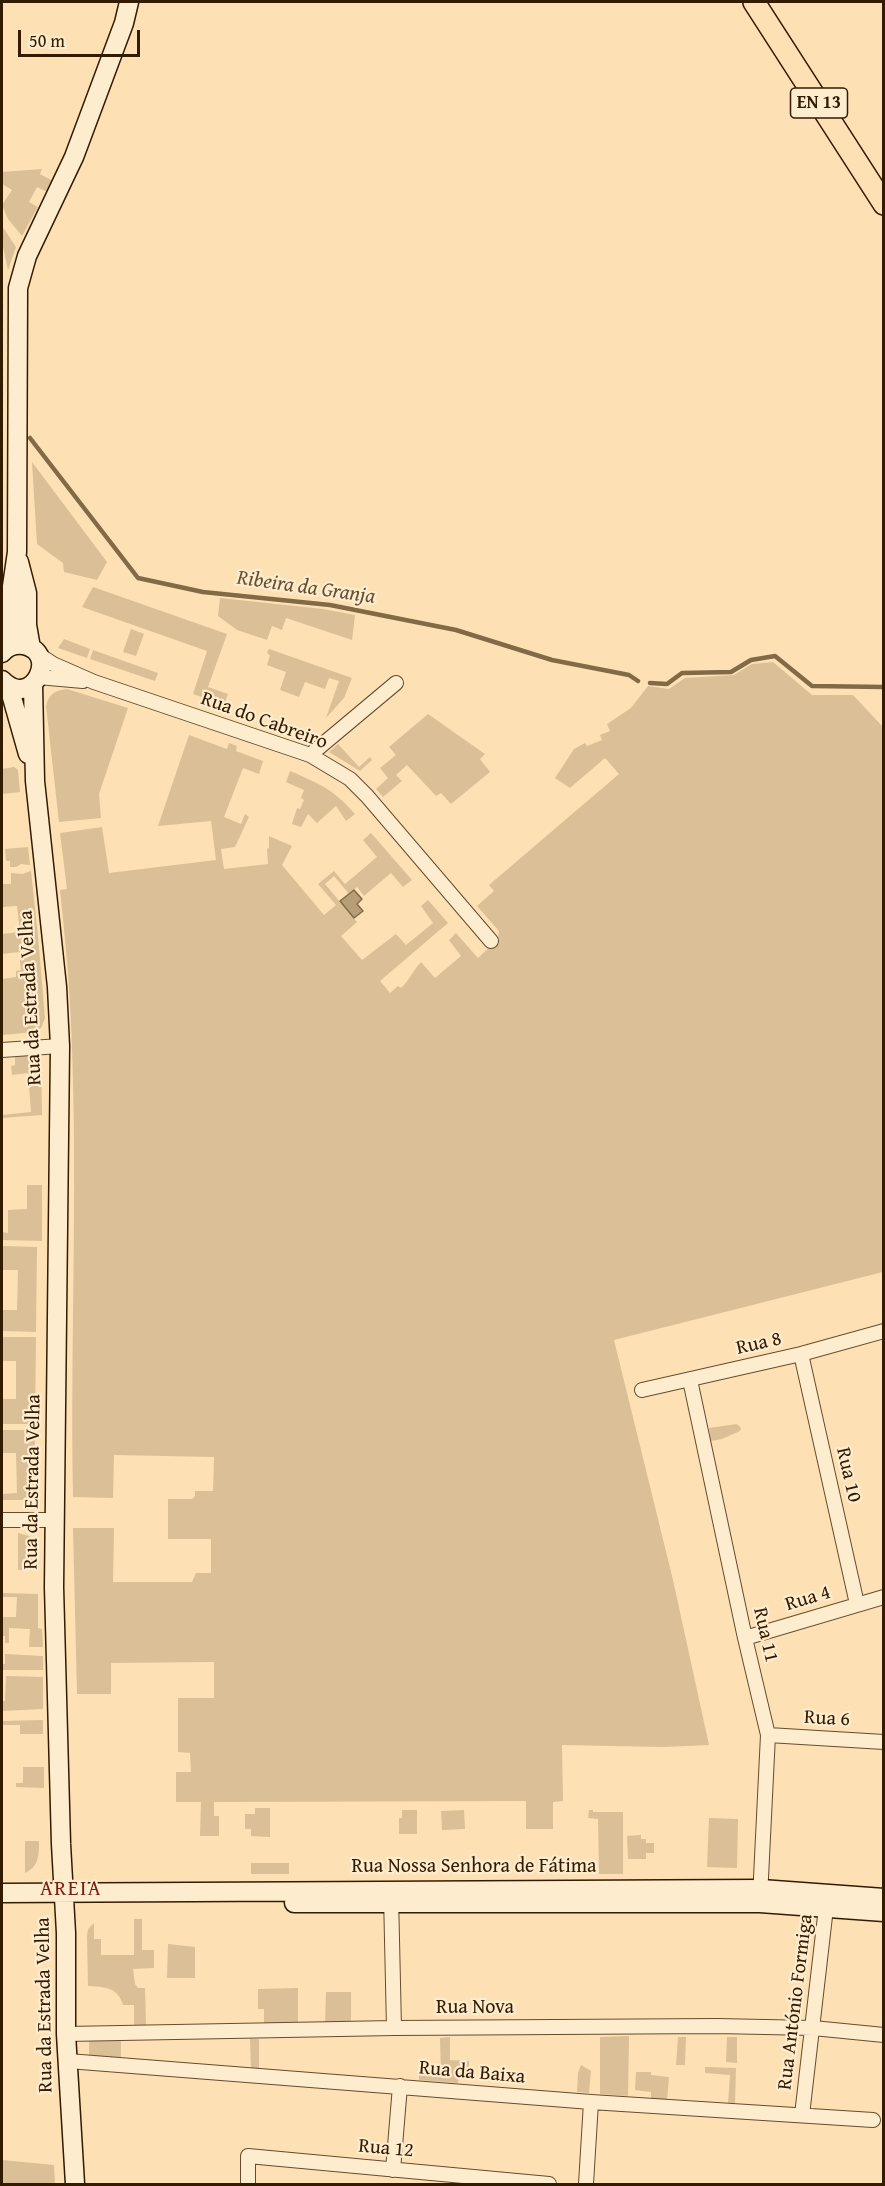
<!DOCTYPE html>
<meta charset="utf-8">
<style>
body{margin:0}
#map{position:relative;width:885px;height:2186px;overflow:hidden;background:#fde1b5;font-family:"Gentium Book Plus",serif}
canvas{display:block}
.frame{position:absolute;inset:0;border:3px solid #331b00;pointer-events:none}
.scale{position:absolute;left:18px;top:30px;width:122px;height:27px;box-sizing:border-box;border:3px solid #331b00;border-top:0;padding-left:8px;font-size:18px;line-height:21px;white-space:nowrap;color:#331b00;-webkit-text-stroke:4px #feeccf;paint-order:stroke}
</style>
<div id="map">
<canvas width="885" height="2186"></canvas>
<div class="frame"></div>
<div class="scale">50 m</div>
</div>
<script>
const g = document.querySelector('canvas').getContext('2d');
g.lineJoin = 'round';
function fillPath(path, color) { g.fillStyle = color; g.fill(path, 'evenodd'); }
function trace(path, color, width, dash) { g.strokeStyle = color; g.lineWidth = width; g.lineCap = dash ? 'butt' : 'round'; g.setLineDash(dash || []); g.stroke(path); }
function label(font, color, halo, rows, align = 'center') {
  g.font = font + ' "Gentium Book Plus",serif'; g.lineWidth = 4.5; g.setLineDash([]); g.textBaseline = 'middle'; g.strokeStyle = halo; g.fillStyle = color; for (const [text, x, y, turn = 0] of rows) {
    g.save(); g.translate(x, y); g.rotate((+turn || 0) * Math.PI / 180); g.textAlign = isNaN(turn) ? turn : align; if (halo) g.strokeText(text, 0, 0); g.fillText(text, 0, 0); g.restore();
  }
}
fillPath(new Path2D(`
 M42,169L40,174L53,181L47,192L37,187L29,202L38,207L22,236L8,219L2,205L12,190L2,184V172Z
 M2,226L16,247L8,270L2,242Z
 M32,462L107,562L97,580L64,572L63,563L37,544Z
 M93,587L227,634L208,687L228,694L224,705L193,694L207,651L82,607Z
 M220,598L323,609L355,615L352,640L286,618L282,630L272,626L267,640L237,630L218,616Z
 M131,629L144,634L136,656L123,652Z
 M64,639L90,649L87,658L58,648Z
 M269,649L352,678L344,698L326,718L339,681L329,678L325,689L305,682L299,697L280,690L286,672L267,665L270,655L267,653Z
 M93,650L158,673L155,681L90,659Z
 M773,662L812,695H853L883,727V1272L614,1340L673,1580L709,1745L663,1747L562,1745L563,1801L553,1802V1829H526V1801L214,1802V1816H219V1836H200L201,1802H176V1772H191L190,1753L178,1752V1698H214V1662L111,1663V1694H77L73,1528H114L113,1582H192L196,1573H211V1539H168V1499H192L195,1496V1491H213L214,1457L114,1455L113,1498L73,1497C70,1333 79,1167 70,1004C68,966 64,928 60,890L67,889L60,833L102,827L109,873L216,860L211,821L158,826L189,735L227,749L229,743L237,746L236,751L263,761L259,774L243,768L224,817L241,824L245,814L249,817L235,847L221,849L224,869L268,864L267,849L269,848V836L292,846L282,865L324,915L336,905L318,884L334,871L345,884L377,857L363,840L371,833L412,880L403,887L391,873L364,896L357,887L349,894L334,876L325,884L357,922L341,936L362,960L396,934L406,945L433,923L421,906L428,900L448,923L380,981L390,993L398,986L401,988C409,981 413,970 421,962L435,978L461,956L449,940L456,933L478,958L498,939L499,931L477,906L494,891L489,885L619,774L605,758L570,788L555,778L574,749L585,743L587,746L602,740L600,735L610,731L607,724L631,708L648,686L669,689L685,678L734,675L752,664Z
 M67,689L128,708L99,794L101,818L59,822L46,706C49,694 54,691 67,689Z
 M428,714L485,754L480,759L490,772L451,804L441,793L436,796L407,765L396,775L402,781L383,797L376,789L388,778L380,768L396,755L389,747Z
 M338,744L359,767L370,757L372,760L360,771L329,752Z
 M14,767L18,770L20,792L2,794V769Z
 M290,771C320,784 333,789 355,814L346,821L336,806L317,823L308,814L301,827L292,824L297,808L300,809L304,800L301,798L304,790L286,782Z
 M28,847L30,865L21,864L16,867H10V861H6L5,849Z
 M31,871L38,936L45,1018L41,1028L35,1032L2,1035V979L16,977V971L21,970L19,952L2,954V934L20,932L17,906L2,907V884H11V873L22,874Z
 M36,1054L41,1059L42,1115L2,1118V1115L31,1112L28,1073L12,1075L11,1066L15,1065V1055Z
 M27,1185H42V1241L2,1240V1232L8,1233V1210L27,1209Z
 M2,1246L37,1247L36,1332L2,1331V1310H17L18,1270H2Z
 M2,1337H36L35,1424H2V1399H16V1361H2Z
 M737,1424L741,1428L740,1431L722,1439L711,1441L709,1428Z
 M2,1430H35L34,1488L30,1497L23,1500H2V1494L17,1493L16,1453H2Z
 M18,1533L29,1536L37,1545L39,1570H18Z
 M2,1593L38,1594V1628L42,1629L43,1647H29L30,1629L9,1628V1643H5V1636H2V1617H16L17,1597H2Z
 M5,1654L43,1656V1670H2V1664H5Z
 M6,1676L43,1677V1709L2,1711V1701H5Z
 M43,1720V1734H20V1725H2V1721Z
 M23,1767H44V1788L16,1787V1783H23Z
 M255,1808H270V1837L251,1836V1829H245V1814H255Z
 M402,1810H417V1834H399V1818H402Z
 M464,1810L465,1829L442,1830L441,1811Z
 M589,1810H593V1812H623V1874H599L598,1819L588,1818Z
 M709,1818L738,1819L737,1868L707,1867Z
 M641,1835V1839H646V1843H654V1853H646V1859H628L627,1836Z
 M25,1841H39C39,1856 39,1866 25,1873Z
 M251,1863H289V1874H251Z
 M134,1919H142V1950H154V1968L133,1969L135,1984L138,1988H145L146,2026H134V2005H123C118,1987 104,1987 88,1986L87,1936L88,1929L94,1923V1939H101V1955H134Z
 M168,1944L195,1947V1978H167Z
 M298,1988V2024L264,2025V2009H258V1989Z
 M326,1992H351V2024H325Z
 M629,2036L628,2096L600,2094V2037Z
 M450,2037V2060L469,2061V2071H459L458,2083L419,2080V2075H441L440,2038Z
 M678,2037H686L685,2065H676Z
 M727,2037H737V2063L726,2062Z
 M250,2039H259V2069H251Z
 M121,2040V2060L89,2058V2041Z
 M581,2065L591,2071L589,2093L577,2092L578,2073Z
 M705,2067L736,2068L735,2103H728L730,2075L705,2073Z
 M636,2072H651V2075L669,2077L667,2100L651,2098V2092L635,2090Z
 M2,2160L54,2165L55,2184H2Z`), '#dbbf96');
const water = new Path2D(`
 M354,890L362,899L357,904L363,911L354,918L340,901Z`);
fillPath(water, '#b89e77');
trace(water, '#836a47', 1.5);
trace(new Path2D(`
 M30,438L138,578L203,592L330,605L456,630L552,660L629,675L638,681
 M650,683L667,684L682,673L731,672L751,660L775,656L812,686L884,687`), '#836a47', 4.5);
const street = new Path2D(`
 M36,653L53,664L94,682L310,755L350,779L367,796L491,941
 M38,677L83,681
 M310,755L396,683
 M2,1050L60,1046
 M801,1354L857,1604
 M690,1380L745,1638L768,1735L760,1898
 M642,1390L801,1354L884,1331
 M2,1520H55
 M745,1638L884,1597
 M768,1735L884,1742
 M391,1895L394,2028
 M66,2034L394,2028L717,2026L813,2028L884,2035
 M68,2061L591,2102L873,2120
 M802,2115L827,1899
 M393,2170L400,2086
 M248,2184V2156L549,2184
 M586,2184L591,2102`);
const secondary = new Path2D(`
 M19,562L27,593V625L31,648
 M12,646L11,593L17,552L18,288L27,256L74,157L124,23L129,2
 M2,653C7,647 14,644 23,645C61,652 32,711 2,680
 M33,684L35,781L57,987L60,1046L54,1587L61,1844L66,1933V2034L75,2184
 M9,687L28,754
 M2,1893L761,1889L884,1898
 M294,1903H760L884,1912`);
const primary = new Path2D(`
 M754,2L884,204`);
trace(street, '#664c2d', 16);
trace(secondary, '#331b00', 21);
trace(primary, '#331b00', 24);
trace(street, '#feeccf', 14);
trace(secondary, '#feeccf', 18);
trace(primary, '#fde1b5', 21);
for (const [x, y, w] of [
 [819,103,57]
]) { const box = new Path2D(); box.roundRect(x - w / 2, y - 15, w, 30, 4.5); g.fillStyle = '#feeccf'; g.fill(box); trace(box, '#331b00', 1.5); }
label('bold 18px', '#331b00', null, [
 ["EN 13",819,103]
]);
label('20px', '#331b00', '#feeccf', [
 ["Rua do Cabreiro",264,721,20],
 ["Rua da Estrada Velha",31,998,-93],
 ["Rua 8",759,1344,-13],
 ["Rua 10",848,1475,77],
 ["Rua da Estrada Velha",33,1482,-89],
 ["Rua 4",808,1599,-17],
 ["Rua 11",765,1635,77],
 ["Rua 6",827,1719,3],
 ["Rua Nossa Senhora de Fátima",474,1867],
 ["Rua António Formiga",796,2002,-83],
 ["Rua da Estrada Velha",45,2005,-91],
 ["Rua Nova",475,2008],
 ["Rua da Baixa",472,2073,5],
 ["Rua 12",386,2149,5]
]);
label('italic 21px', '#684f30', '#feeccf', [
 ["Ribeira da Granja",306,588,8]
]);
g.letterSpacing = '1.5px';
label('21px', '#7a1f14', '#feeccf', [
 ["AREIA",71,1890]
]);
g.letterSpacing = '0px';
</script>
